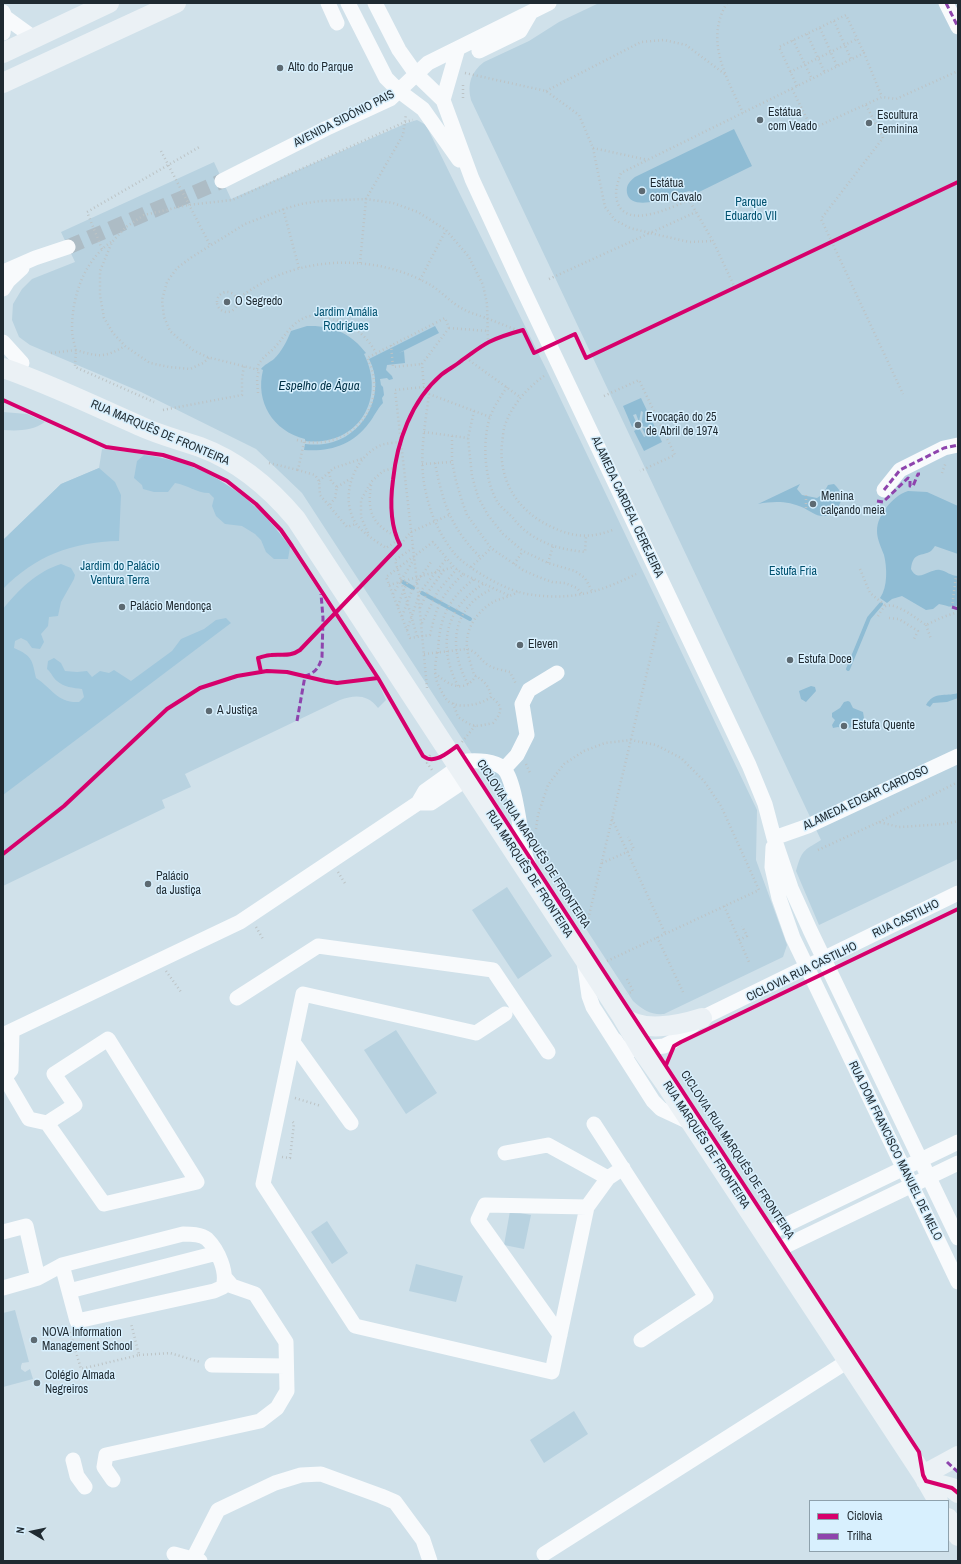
<!DOCTYPE html>
<meta charset="utf-8">
<style>
body{margin:0}
#map{position:relative;width:961px;height:1564px;overflow:hidden;background:#d0e1ea;font-family:"Archivo Narrow",sans-serif}
canvas{display:block}
.frame{position:absolute;inset:0;border:4px solid #1f2a31;pointer-events:none}
.legend{position:absolute;left:809px;top:1500px;width:140px;height:52px;box-sizing:border-box;background:#d8f0fe;border:1px solid #8ea1ac;margin:0;padding:5px 7px;list-style:none;font-size:12px;color:#1f2a31}
.legend li{display:flex;align-items:center;gap:8px;height:20px}
.legend b{width:20px;border:1px solid #8ea1ac}
.north{position:absolute;left:12px;top:1512px;width:40px;height:40px;-webkit-text-stroke:3px #d8f0fe;paint-order:stroke;rotate:279deg;font-size:11px;font-weight:700;line-height:16px;text-align:center;color:#1f2a31}
.north::after{content:'';display:block;margin:auto;width:14px;height:18px;background:#1f2a31;clip-path:polygon(50% 0,100% 100%,50% 72%,0 100%)}
</style>
<div id="map">
<canvas width="961" height="1564"></canvas>
<div class="frame"></div>
<ul class="legend">
<li><b style="height:5px;background:#d6006c"></b>Ciclovia</li>
<li><b style="height:5px;background:#8e44ad"></b>Trilha</li>
</ul>
<div class="north">N</div>
</div>
<script>
const g = document.querySelector('canvas').getContext('2d');
g.lineJoin = 'round';
function fillPath(path, color) { g.fillStyle = color; g.fill(path, 'evenodd'); }
function trace(path, color, width, dash) { g.strokeStyle = color; g.lineWidth = width; g.lineCap = dash ? 'butt' : 'round'; g.setLineDash(dash || []); g.stroke(path); }
function label(font, color, halo, rows, align = 'center') {
  g.font = font + ' "Archivo Narrow",sans-serif'; g.lineWidth = 3; g.setLineDash([]); g.textBaseline = 'middle'; g.strokeStyle = halo; g.fillStyle = color; for (const [text, x, y, turn = 0] of rows) {
    g.save(); g.translate(x, y); g.rotate((+turn || 0) * Math.PI / 180); g.textAlign = isNaN(turn) ? turn : align; if (halo) g.strokeText(text, 0, 0); g.fillText(text, 0, 0); g.restore();
  }
}
fillPath(new Path2D(`
 M599,3H958V859L819,925L796,871C802,850 803,851 821,840L471,100C467,84 471,72 484,62L529,41L559,22Z
 M417,120L426,125L549,375L757,810L756,860L787,945L783,957L664,1014C651,1015 643,1010 633,1001L302,493L256,449L141,392L30,345L19,337L12,320L13,304L22,289L32,279L75,262L61,232L214,162L231,199L407,123Z
 M3,412L27,414L45,422C32,431 18,431 3,430Z
 M102,449C126,452 151,454 174,461C223,474 262,507 290,547L378,682L386,700L378,708C367,694 355,695 340,700L185,774L191,787L162,800L165,808L3,886V540L61,484L99,468Z
 M507,887L552,956L518,979L472,910Z
 M396,1030L437,1093L406,1114L364,1050Z
 M510,1211L531,1215L524,1249L504,1245Z
 M327,1221L348,1253L332,1264L311,1232Z
 M416,1264L463,1276L456,1302L409,1291Z
 M15,1310L29,1362L22,1363L21,1366V1369L25,1372L30,1369L33,1379L3,1387V1313Z
 M574,1411L588,1434L544,1463L530,1440Z`), '#b8d2e0');
fillPath(new Path2D(`
 M144,455C207,463 254,496 290,547L288,559H274L266,552L261,540L255,534L242,526L225,524L216,516L212,506L214,498L209,493C196,493 188,485 175,483L168,492H154L143,489L142,485L134,478L137,461Z
 M99,468L115,482L121,495L119,541C72,542 35,556 3,589V540L61,484Z
 M61,564L71,568L75,575L74,579L61,602L58,616L49,617L48,626L41,634L44,642L40,649L32,648L27,641L21,638L15,641L14,648C32,656 32,659 36,678C53,689 57,703 79,702L84,697L82,689C73,688 64,687 57,681C53,678 51,672 47,669L48,661L54,658L61,663L65,671L77,672L87,671L92,677L100,671L109,673L114,670L131,681L172,651L181,639L204,629L216,620L226,618L231,623L3,795V609C18,590 38,571 61,564Z`), '#a0c7dc');
fillPath(new Path2D(`
 M734,129L752,166L695,194L693,192L689,191C676,195 631,214 627,193C626,185 629,182 635,177Z
 M307,326C332,325 351,333 366,353L364,354C387,400 357,447 305,441V439C273,431 255,402 263,370L261,369C264,365 270,362 274,359C282,351 287,341 291,331Z
 M435,326L439,333L399,353L404,351L405,363L387,365L386,370L392,376L393,379L389,380L387,378L380,379L381,385L383,387L384,395L382,398L383,403C377,409 374,417 369,423C353,445 330,452 304,450L305,444C315,445 323,445 333,442C367,432 386,391 369,359Z
 M641,398L662,442L644,451L634,431L639,428L644,437L646,436L642,428L651,430L652,428L641,426L643,412L641,411L639,422L636,414L633,415L637,424L632,427L623,406Z
 M800,484L797,489L802,495L817,498L823,494L828,485L834,484C837,487 840,490 841,494C843,504 834,516 824,516C817,517 810,511 804,508C788,501 775,501 758,504Z
 M908,491L927,492L958,506V554L935,546C934,547 933,549 931,551C922,557 913,551 911,569C918,584 930,568 940,570C946,571 951,576 958,576V605C951,609 946,605 939,604L933,609L926,610L902,596L892,599L887,603L880,598C888,587 887,567 884,555C881,547 877,539 877,531C877,522 881,515 886,508C892,500 899,494 908,491Z
 M811,686L815,687L816,691L806,702L801,699L799,691Z
 M958,693V698L947,702L933,703L930,707L926,705C934,691 945,697 958,693Z
 M848,701L850,702L853,708L863,712L864,718L863,721L854,724L852,727L844,729L838,727L833,728L832,725L835,720L832,717V713L840,708L844,702Z`), '#8fbcd4');
trace(new Path2D(`
 M403,582L413,588
 M422,593L470,619
 M848,669L869,618L881,604`), '#8fbcd4', 4);
trace(new Path2D(`
 M68,247L222,181`), '#adbcc5', 15, [15, 8]);
trace(new Path2D(`
 M727,3C704,41 727,78 743,113
 M834,21L851,59
 M820,28L837,66
 M807,34L825,73
 M793,40L812,79
 M790,72L857,39
 M465,73L546,91L579,115L593,148L605,207L615,220L630,228L650,233L696,212
 M463,85V99
 M797,86L779,47L846,15L864,53
 M792,89L812,129L882,97L896,99L958,71
 M546,91L641,42L664,40L686,45L726,75
 M866,105L883,138L821,219L903,394
 M593,148L648,160
 M161,151L210,245
 M283,209L299,268
 M111,242C84,261 72,296 72,329C72,336 74,343 76,350C99,357 104,358 125,346
 M102,249L87,212L201,146
 M360,263L366,199L403,135L406,114
 M549,279L650,233L689,242L713,241
 M420,280L446,230
 M735,288L713,241L689,200C672,207 629,229 618,204C614,193 617,184 621,173L864,53L882,97
 M217 302a10 10 0 1 1 20 0a10 10 0 1 1-20 0Z
 M237,299C250,290 264,281 279,275C327,256 384,259 429,284C441,291 451,303 463,309C470,313 478,315 486,318C497,322 508,327 520,331
 M449,328L488,331
 M391,345L393,367L422,364
 M51,353L76,350L75,367L154,402
 M209,358L203,363L190,369L169,367L150,363L125,346L113,333L104,318L100,295V271L112,242L126,227L144,215L188,205L232,200L405,122L413,120
 M466,358L520,397
 M586,358L958,182
 M257,369C259,359 269,354 276,346C285,336 291,324 304,318C309,315 316,316 322,317C345,319 365,332 376,353
 M544,376C527,388 512,405 505,425C503,430 503,438 502,443C498,482 519,513 554,528C575,538 594,538 615,529
 M424,387L395,390L418,591L427,688
 M507,387C501,396 494,406 490,417C482,441 484,480 498,503C502,508 508,513 513,518C519,526 527,533 536,538C551,547 567,550 585,552L586,536
 M424,388L422,364L449,328
 M425,392L429,394C425,426 418,461 426,493C431,516 440,535 454,553C464,566 502,588 519,592C535,597 565,598 582,594C600,591 620,582 636,574
 M258,393L257,379L259,370L207,357L193,350L178,338L170,331L164,317L162,300L167,282L177,268L192,257L245,224L284,209L301,204L320,201L366,199L393,203L418,212L446,230L469,257L483,285L487,304L488,342
 M429,394L490,417
 M604,396L639,380L675,455L640,471
 M163,410L242,395V378L244,366
 M474,411L468,438L472,476L478,497L488,515L503,534L523,551L548,563L575,571L585,578L592,591
 M424,432L468,438
 M452,436V462L456,481L462,501L467,515L491,548L523,570L536,576L552,582L565,583L577,588L582,594
 M297,440C348,454 392,406 367,358L445,318L449,328
 M304,442L298,470L315,475L319,481L320,495L347,527L356,524
 M269,463L298,470
 M435,463C443,504 451,528 481,558
 M422,464L452,462
 M329,472L331,481L337,487L335,498L329,506
 M942,473L946,462
 M319,481L334,468L364,458
 M371,485C367,511 372,525 396,536
 M337,487L350,479
 M806,495V511
 M368,533L361,517V500L371,482L383,471L394,468
 M398,540L386,548C376,541 362,533 355,522C340,497 353,459 379,446C385,443 394,443 400,442
 M400,545C390,525 390,502 393,480C397,442 411,401 441,375C447,370 455,366 461,361C470,355 479,347 489,342C499,337 512,333 523,330
 M413,548L395,560L417,636
 M548,563L553,546
 M514,564L523,551
 M471,567L491,548
 M860,569L870,593L886,606
 M463,574L454,567L433,542L386,577L410,638L430,635C437,605 441,596 463,574L510,596
 M389,585L454,567
 M360,588L395,551L411,532L449,515
 M393,594L414,559
 M398,606L404,589L409,580
 M952,607L956,576
 M420,608L426,595L444,570
 M402,616L413,588L431,562
 M878,616C880,613 882,608 886,606C896,602 917,619 926,625L943,617L958,612
 M889,618L899,619L918,631L914,639L916,640
 M422,623L438,591L457,569
 M926,625L931,639
 M407,630L420,592L447,558
 M437,653C436,660 434,670 436,678C437,684 443,695 447,700C456,710 481,705 491,697C489,685 484,681 474,675C472,667 468,657 467,648C465,628 478,610 495,601C503,598 511,596 518,592
 M438,653C439,619 447,600 474,579
 M424,654L467,649C478,652 479,659 488,665C494,669 503,670 510,672L516,684
 M261,672L258,658C270,655 282,657 294,655L337,612
 M435,673C448,685 464,694 476,676
 M468,684C448,648 451,608 492,589
 M458,686C437,646 445,609 483,584
 M453,703L458,717C475,728 474,727 493,723C503,711 503,706 491,697
 M462,742L475,726
 M430,755L427,763L432,770
 M526,764L530,773
 M612,819L665,933
 M879,822L958,782
 M536,829L538,815L548,785L564,764L584,751L605,743L631,740L656,745L681,758L704,781L721,806L759,890L605,962
 M818,850L879,822L899,827L945,824L958,821
 M602,863L634,849L628,837
 M338,872L346,885
 M724,906L749,962
 M256,927L263,939
 M584,929L586,928L659,622
 M657,937L683,992
 M739,940L747,936L742,926
 M166,971L181,992
 M627,979L633,991L627,994
 M295,1098L321,1106
 M282,1157L290,1158L294,1123L291,1120
 M70,1332L81,1369L139,1355L131,1323
 M139,1355L170,1353L200,1362`), '#bcc3c5', 2.5, [1, 3]);
trace(new Path2D(`
 M328,3L337,23
 M348,3L386,78L399,91L423,109L459,160
 M375,3L399,50L416,74L443,100L472,179L521,285L749,765L765,804L774,838L791,888L810,930L958,1238
 M946,3L958,27
 M3,12L5,17L34,38
 M3,33L5,17
 M479,51L520,31L531,12
 M443,100L458,48
 M222,181L325,129L390,99L428,63L549,3
 M3,272L35,258L68,247
 M3,289L8,281L22,268
 M3,342L22,363
 M884,490L900,470L944,448L958,445
 M504,769L517,755L527,735L522,704L529,690L557,673
 M418,803H431L467,779
 M774,838L808,826L958,756
 M773,847L772,867L779,898L793,938L958,1282
 M584,961L589,996L593,1007L653,1101L661,1109L691,1123
 M237,998L318,946L493,970L548,1052
 M505,1014L476,1033L303,994L263,1184L355,1326L552,1372L587,1207L608,1178L623,1168
 M3,1035L240,922L418,803L425,791L467,761C478,760 494,761 503,768C515,778 520,832 524,849C525,855 527,861 529,866
 M615,1040L619,1046L628,1050L664,1046L672,1042L702,1018L958,893
 M293,1042L351,1123
 M5,1078L29,1119L47,1123L75,1105L54,1074L108,1039L197,1182L104,1204L47,1123
 M3,1080L11,1070L12,1031
 M594,1124L706,1297L641,1340
 M505,1153L548,1145L608,1178
 M3,1232L26,1226L38,1278L3,1288
 M765,1235L958,1142
 M775,1251L958,1163
 M38,1278L62,1265L183,1234C190,1234 201,1234 207,1239C218,1250 228,1272 223,1287L214,1291L77,1321L62,1265
 M69,1291L217,1253
 M560,1335L478,1220L485,1205L587,1207
 M212,1365L286,1366
 M73,1460L77,1476L85,1487
 M113,1480L104,1467L106,1455L260,1421L277,1408L287,1391L286,1342L255,1294L232,1286L226,1279
 M174,1554L200,1561
 M544,1554L848,1361
 M193,1559L218,1510L275,1483L301,1475L321,1474L381,1496L395,1502L423,1540L430,1561`), '#f8fafc', 15);
trace(new Path2D(`
 M3,53L109,3
 M3,83L176,3
 M3,368C50,384 94,406 140,426C159,435 180,440 200,447C238,461 270,488 296,519L621,1015L641,1049L665,1083L923,1475L938,1501
 M621,1015C640,1034 680,1025 702,1018
 M923,1475L958,1456
 M926,1481L952,1488L958,1493
 M948,1518L958,1536`), '#ebf1f5', 20);
trace(new Path2D(`
 M946,3L958,27
 M884,490L900,470L944,448L958,445
 M877,501L883,502L908,478L910,479V486H913L918,474H920
 M952,607L958,609
 M297,721L305,676C315,673 319,668 322,657L323,618L321,594
 M947,1462L958,1472`), '#8e44ad', 3, [6, 3]);
trace(new Path2D(`
 M3,400L106,447L163,455L194,465L227,481L256,504L281,530L292,546L378,678L423,756C434,765 447,753 457,746C610,982 765,1216 919,1452L923,1475L926,1481L952,1488L958,1493
 M261,672L258,658C262,657 267,655 271,655C283,654 290,657 300,650L400,545C390,525 390,502 393,480C397,442 411,401 441,375C447,370 455,366 461,361C470,355 479,347 489,342C499,337 512,333 523,330L534,353L575,334L586,358L958,182
 M3,854L64,806L167,709L200,688L237,676L267,671L287,672L325,681L337,683L378,678
 M666,1065L674,1046L681,1042L958,909`), '#d6006c', 4);
for (const [x, y, r, color] of [
 [280,68,4,"#5d6a72"],
 [760,120,4,"#5d6a72"],
 [869,123,4,"#5d6a72"],
 [642,191,4,"#5d6a72"],
 [227,302,4,"#5d6a72"],
 [638,425,4,"#5d6a72"],
 [813,504,4,"#5d6a72"],
 [122,607,4,"#5d6a72"],
 [520,645,4,"#5d6a72"],
 [790,660,4,"#5d6a72"],
 [209,711,4,"#5d6a72"],
 [844,726,4,"#5d6a72"],
 [148,884,4,"#5d6a72"],
 [34,1340,4,"#5d6a72"],
 [37,1383,4,"#5d6a72"]
]) { const dot = new Path2D(); dot.arc(x, y, r, 0, 2 * Math.PI); g.fillStyle = color; g.fill(dot); trace(dot, '#d8f0fe', 1.5); }
label('12px', '#1f2a31', '#d8f0fe', [
 ["Alto do Parque",288,68],
 ["Estátua",768,113],
 ["com Veado",768,127],
 ["Escultura",877,116],
 ["Feminina",877,130],
 ["Estátua",650,184],
 ["com Cavalo",650,198],
 ["O Segredo",235,302],
 ["Evocação do 25",646,418],
 ["de Abril de 1974",646,432],
 ["Menina",821,497],
 ["calçando meia",821,511],
 ["Palácio Mendonça",130,607],
 ["Eleven",528,645],
 ["Estufa Doce",798,660],
 ["A Justiça",217,711],
 ["Estufa Quente",852,726],
 ["Palácio",156,877],
 ["da Justiça",156,891],
 ["NOVA Information",42,1333],
 ["Management School",42,1347],
 ["Colégio Almada",45,1376],
 ["Negreiros",45,1390]
], 'left');
label('12px', '#1f2a31', '#d8f0fe', [
 ["AVENIDA SIDÓNIO PAIS",344,119,-27],
 ["RUA MARQUÊS DE FRONTEIRA",160,433,23],
 ["ALAMEDA CARDEAL CEREJEIRA",627,507,65],
 ["ALAMEDA EDGAR CARDOSO",866,798,-25],
 ["CICLOVIA RUA MARQUÊS DE FRONTEIRA",533,844,57],
 ["RUA MARQUÊS DE FRONTEIRA",529,874,57],
 ["RUA CASTILHO",906,919,-26],
 ["CICLOVIA RUA CASTILHO",802,972,-26],
 ["RUA MARQUÊS DE FRONTEIRA",706,1145,57],
 ["RUA DOM FRANCISCO MANUEL DE MELO",895,1151,64],
 ["CICLOVIA RUA MARQUÊS DE FRONTEIRA",737,1155,57]
]);
label('12px', '#01516f', '#d8f0fe', [
 ["Parque",751,203],
 ["Eduardo VII",751,217],
 ["Jardim Amália",346,313],
 ["Rodrigues",346,327],
 ["Jardim do Palácio",120,567],
 ["Ventura Terra",120,581],
 ["Estufa Fria",793,572]
]);
label('italic 13px', '#003146', '#d8f0fe', [
 ["Espelho de Água",319,387]
]);
</script>
